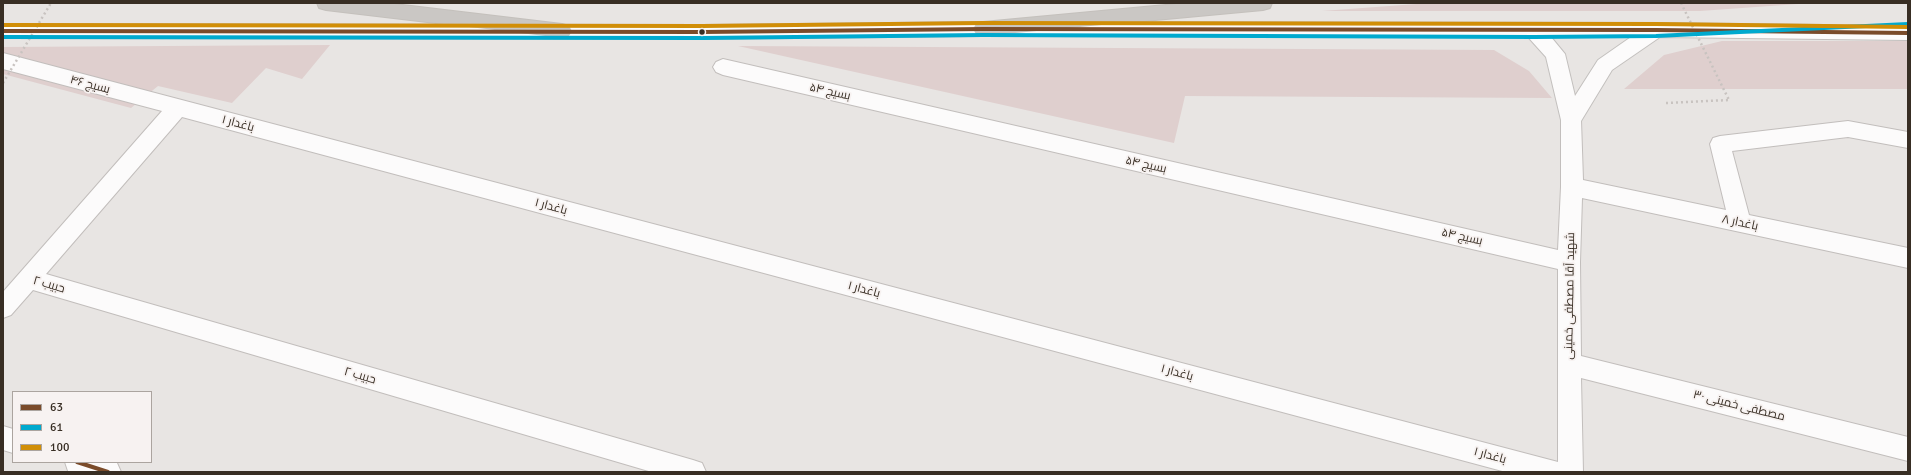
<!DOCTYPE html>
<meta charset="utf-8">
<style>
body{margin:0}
#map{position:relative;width:1911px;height:475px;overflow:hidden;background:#e8e5e3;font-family:Signika,sans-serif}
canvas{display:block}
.frame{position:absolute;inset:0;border:4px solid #382e24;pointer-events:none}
.legend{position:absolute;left:12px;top:391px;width:140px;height:72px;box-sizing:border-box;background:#f7f2f1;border:1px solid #aba49f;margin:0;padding:5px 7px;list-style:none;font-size:12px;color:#382e24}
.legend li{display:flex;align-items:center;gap:8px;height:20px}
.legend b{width:20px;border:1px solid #aba49f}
</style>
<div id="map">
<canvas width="1911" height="475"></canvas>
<div class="frame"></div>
<ul class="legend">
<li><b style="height:5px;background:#7a4b2a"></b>63</li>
<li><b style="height:5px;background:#00a9ce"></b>61</li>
<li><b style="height:5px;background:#d18e07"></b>100</li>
</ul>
</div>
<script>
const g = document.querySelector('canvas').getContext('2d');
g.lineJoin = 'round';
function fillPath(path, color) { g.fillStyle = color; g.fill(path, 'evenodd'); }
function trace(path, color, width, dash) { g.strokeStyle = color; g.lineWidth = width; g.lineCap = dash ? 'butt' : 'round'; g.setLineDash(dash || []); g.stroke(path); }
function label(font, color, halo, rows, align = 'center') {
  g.font = font + ' Signika,Cairo,sans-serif'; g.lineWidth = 3.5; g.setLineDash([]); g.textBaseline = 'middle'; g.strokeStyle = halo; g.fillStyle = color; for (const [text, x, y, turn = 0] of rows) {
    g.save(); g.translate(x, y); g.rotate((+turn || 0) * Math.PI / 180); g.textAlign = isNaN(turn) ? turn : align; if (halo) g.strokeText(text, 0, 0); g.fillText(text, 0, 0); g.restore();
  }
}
fillPath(new Path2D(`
 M1430,3H1812L1700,11H1322Z
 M1722,41H1908V89H1624L1664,55Z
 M330,45L302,79L266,68L232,103L158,86L131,108L3,74V47Z
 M738,46L1494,50L1529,71L1552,98L1185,96L1174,143Z`), '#dfcfce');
const minor = new Path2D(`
 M3,53L1558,462V269L723,75L716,72L713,67L716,62L723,59L1558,250L1561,187V120L1564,114L1571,112L1578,114L1581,120L1583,180L1726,210L1710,144L1713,138L1720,136L1848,121L1908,132V148L1848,137L1732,151L1749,215L1908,248V268L1582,198L1580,262L1581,356L1908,437V461L1581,378L1583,472H1506L182,117L46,274L693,460L702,463L706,472H652L33,290L11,315L3,318V292L162,111L3,69Z
 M3,426L13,429V453L3,450Z
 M65,462H113L117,463L121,472H72L68,471Z`);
const secondary = new Path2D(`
 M983,22L1659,23L1908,26V40L1660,37L1612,70L1578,126L1571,128L1564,126L1561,120L1546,57L1528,37L983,36L702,39L3,38V24L702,25ZM1551,37H1631L1598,60L1575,96L1565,54Z`);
const trunk = new Path2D(`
 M317,3H386L562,24L569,26L572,31L569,36L562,38L326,10L319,8Z
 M1187,3H1272L1270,8L1263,10L983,36L976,34L973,29L976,24L983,22Z`);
trace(minor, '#c2bebc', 2);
trace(secondary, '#c3c0be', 2);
trace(trunk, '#c4c0bc', 2);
trace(new Path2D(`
 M1666,103L1729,100`), '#c8c3c0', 2.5, [2, 3]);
fillPath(minor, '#fcfbfb');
fillPath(secondary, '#fcfbfb');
fillPath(trunk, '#cac7c4');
trace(new Path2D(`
 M1681,3L1729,100
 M3,83L51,3`), '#c8c3c0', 2.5, [2, 3]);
trace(new Path2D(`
 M3,31L702,32L983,29L1656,30L1908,33
 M77,462L108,472`), '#7a4b2a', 4);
trace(new Path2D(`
 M3,37L702,38L983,35L1534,37L1656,36L1908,24`), '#00a9ce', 4);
trace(new Path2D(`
 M3,25L702,26L983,23L1656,24L1908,27`), '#d18e07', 4);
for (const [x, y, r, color] of [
 [702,32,3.5,"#382e24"]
]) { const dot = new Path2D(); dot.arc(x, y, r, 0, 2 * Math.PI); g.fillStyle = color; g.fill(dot); trace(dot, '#f7f2f1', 1.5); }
label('12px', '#382e24', '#f7f2f1', [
 ["بسیج ۴۶",90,85,15],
 ["بسیج ۵۴",830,92,13],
 ["باغدار ۱",238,124,15],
 ["بسیج ۵۴",1146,165,13],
 ["باغدار ۱",551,207,15],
 ["باغدار ۸",1740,223,12],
 ["بسیج ۵۴",1462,237,13],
 ["حبیب ۲",49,285,16],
 ["باغدار ۱",864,290,15],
 ["شهید آقا مصطفی خمینی",1570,296,-89],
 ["باغدار ۱",1177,373,15],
 ["حبیب ۲",360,376,16],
 ["مصطفی خمینی ۳۰",1739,406,14],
 ["باغدار ۱",1490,456,15]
]);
</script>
